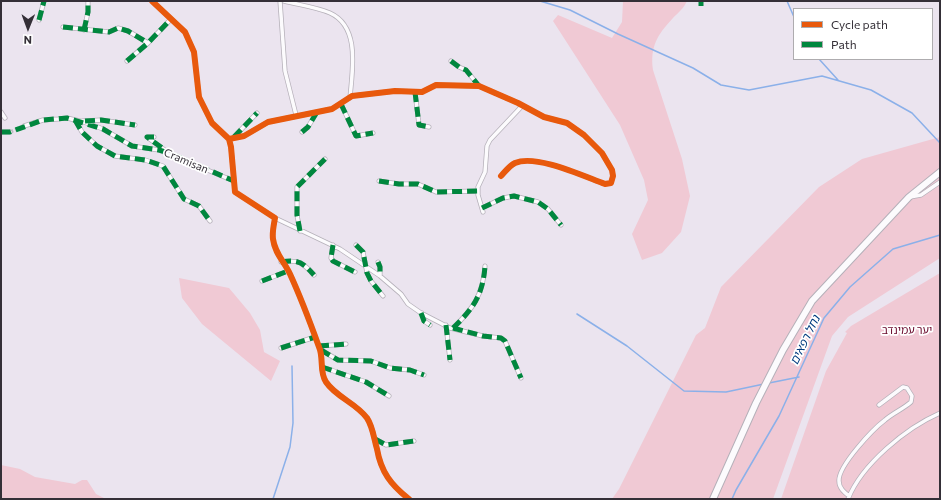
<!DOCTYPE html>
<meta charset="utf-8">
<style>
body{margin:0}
#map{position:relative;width:941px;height:500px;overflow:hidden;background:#ebe4ef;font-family:Commissioner,sans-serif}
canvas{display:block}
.frame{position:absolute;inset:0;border:2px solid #342f37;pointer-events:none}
.legend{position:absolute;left:793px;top:8px;width:140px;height:52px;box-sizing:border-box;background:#fff;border:1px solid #aeacaf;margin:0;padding:5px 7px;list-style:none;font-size:12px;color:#342f37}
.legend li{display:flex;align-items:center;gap:8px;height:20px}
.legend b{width:20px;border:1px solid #aeacaf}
.north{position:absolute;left:8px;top:8px;width:40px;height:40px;-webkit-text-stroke:3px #fff;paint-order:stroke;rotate:181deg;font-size:11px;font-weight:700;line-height:16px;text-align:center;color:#342f37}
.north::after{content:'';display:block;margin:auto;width:14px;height:18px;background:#342f37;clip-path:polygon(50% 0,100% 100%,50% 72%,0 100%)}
</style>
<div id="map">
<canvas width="941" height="500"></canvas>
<div class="frame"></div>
<ul class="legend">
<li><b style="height:5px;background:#e8590c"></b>Cycle path</li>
<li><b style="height:5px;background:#00873e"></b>Path</li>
</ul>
<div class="north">N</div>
</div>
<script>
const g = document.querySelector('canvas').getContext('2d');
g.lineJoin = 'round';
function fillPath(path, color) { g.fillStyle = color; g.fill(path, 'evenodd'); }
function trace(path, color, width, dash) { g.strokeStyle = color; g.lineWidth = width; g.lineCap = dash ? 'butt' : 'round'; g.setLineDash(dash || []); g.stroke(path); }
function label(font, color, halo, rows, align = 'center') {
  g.font = font + ' Commissioner,"Noto Sans Hebrew",sans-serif'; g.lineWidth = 3.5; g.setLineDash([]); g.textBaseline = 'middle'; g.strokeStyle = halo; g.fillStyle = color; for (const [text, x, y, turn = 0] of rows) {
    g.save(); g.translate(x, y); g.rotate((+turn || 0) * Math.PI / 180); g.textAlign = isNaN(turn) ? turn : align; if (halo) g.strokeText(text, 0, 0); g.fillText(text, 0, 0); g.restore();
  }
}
fillPath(new Path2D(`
 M623,1H687C684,8 678,13 673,18C657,35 650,47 653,70L682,159L690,196L681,232L662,253L642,260L632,234L648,200L644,180L620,125L553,21L558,15L612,38L622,22Z
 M940,137V258L848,317L832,336L773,499H612L619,489L696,335L705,328L721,287L819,187L862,159Z
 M940,273V499H781L826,371L847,333L845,332L851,326Z
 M179,278L229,288L250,313L260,330L264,352L280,361L271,381L202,324L182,298Z
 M1,465L20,469L35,477L75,484L82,480H87L96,494L106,499H1Z`), '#f0c9d4');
trace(new Path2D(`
 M540,1L570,10L618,34L693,68L721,85L749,90L822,76L871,90L912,113L940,143
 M787,1L794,17
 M819,59L838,80
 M577,314L627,346L684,391L726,392L764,384
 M769,383L799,377
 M273,499L290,447L293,423L292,366
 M732,499L736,490L779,416L824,318L850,287L893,249L940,235`), '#8bb0e9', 1.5);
trace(new Path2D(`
 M10,132L24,126`), '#c6c0ca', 3.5, [3.5, 2]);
const street = new Path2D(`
 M152,1L185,32L194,52L199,97L212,123L229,139L231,147L235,192L275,218C274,224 272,232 273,239C275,254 284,261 290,274C301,298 310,322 319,347C324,358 319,372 326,382C336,397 356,403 367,418C373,427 374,439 377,449C381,472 391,485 409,499
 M280,1L285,71L296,115
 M284,1C299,5 316,7 330,13C361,27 352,71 350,98
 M39,20L44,1
 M63,27L109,32L118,28L128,31L148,43
 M84,30L88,12V1
 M127,61L148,43L171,19
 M451,61L459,67L466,70L479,86
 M415,92L419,125L429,127
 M341,104L356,136L373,133
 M1,112L5,118
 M75,120L82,132L97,146L115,156L145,160L163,166L184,199L199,206L210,221
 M82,121L101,120L135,125
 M24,126L43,120L58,119L67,118L84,122L103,129L132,146L159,150L234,181
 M1,132H10
 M302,132L308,127L317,112
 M154,137H147L166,151
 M233,138L257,113
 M229,139L244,136L268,122L332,109L352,96L395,91L422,92L436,85L479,86L518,103L544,117L567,123L584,135L602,153L612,170L613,176L611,183L605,184C583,176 536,154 515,163C509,166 505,172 501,176
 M379,181L399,184H418L436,192L478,191
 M910,197L921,195L940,182
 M482,208L503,198L514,196L538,202L548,209L561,225
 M483,212L478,195V187L485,172L487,146L490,140L522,106
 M275,218L340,249L380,276L401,294L408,304L421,313L450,328L483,336L501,338L505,341L521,378
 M300,231L297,215V187L325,159
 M333,245L331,258L333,261L355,272
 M356,245L363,252L367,273L371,281L383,296
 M281,262C299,259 303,263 314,275
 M378,262L380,267V276
 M262,281L288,271
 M422,313L424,321L430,325
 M446,325L450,360
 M453,328C473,309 483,295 485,266
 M319,346L346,344
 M281,348L315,337
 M321,350L338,360L371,361L390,368L410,370L424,375
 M322,367L366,382L389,396
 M375,439L386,445L414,441
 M849,496C844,492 839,488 839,481C838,466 873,429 885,420C893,413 903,409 911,402L912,396L907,388L903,387L879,405
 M848,499C862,464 906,428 940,413`);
const primary = new Path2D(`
 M713,499L756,403L783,350L812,301L909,197L940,172`);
trace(street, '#b5b0b9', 5);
trace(primary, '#b5b0b9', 8);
trace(street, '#fcfbfd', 3.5);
trace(primary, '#fcfbfd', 6);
trace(new Path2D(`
 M701,6V1
 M39,20L44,1
 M63,27L109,32L118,28L128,31L148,43
 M84,30L88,12V1
 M127,61L148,43L171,19
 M451,61L459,67L466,70L479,86
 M415,92L419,125L429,127
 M341,104L356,136L373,133
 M75,120L82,132L97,146L115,156L145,160L163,166L184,199L199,206L210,221
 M85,121L101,120L135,125
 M1,132H10L43,120L67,118L103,129L132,146L159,150L169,153L234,181
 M302,132L308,127L317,112
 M154,137H147L165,150
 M234,137L257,113
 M379,181L399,184H418L436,192L478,191
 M482,208L503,198L514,196L538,202L548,209L561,225
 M300,231L297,215V187L325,159
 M333,245L331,258L333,261L355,272
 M356,245L363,252L367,273L371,281L383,296
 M281,262C299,259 303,263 314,275
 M378,262L380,267V276
 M262,281L288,271
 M421,313L424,321L430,325
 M446,325L450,360
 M453,328L483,336L501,338L505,341L521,378
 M453,328C473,309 483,295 485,266
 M319,346L346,344
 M281,348L315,337
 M321,350L338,360L371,361L390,368L410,370L424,375
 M322,367L366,382L389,396
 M375,439L386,445L414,441`), '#00873e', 5, [10, 5]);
trace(new Path2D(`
 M152,1L185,32L194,52L199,97L212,123L229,139L231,147L235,192L275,218C274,224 272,232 273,239C275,254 284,261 290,274C301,298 310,322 319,347C324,358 319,372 326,382C336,397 356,403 367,418C373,427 374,439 377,449C381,472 391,485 409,499
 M229,139L244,136L268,122L332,109L352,96L395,91L422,92L436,85L479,86L518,103L544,117L567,123L584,135L602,153L612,170L613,176L611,183L605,184C583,176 536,154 515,163C509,166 505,172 501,176`), '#e8590c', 6);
label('11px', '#342f37', '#fff', [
 ["Cramisan",186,161,23]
]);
label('11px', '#670528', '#fff', [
 ["יער עמינדב",907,330]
]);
label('italic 12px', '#023b7f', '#fff', [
 ["נחל רפאים",805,340,-64]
]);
</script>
